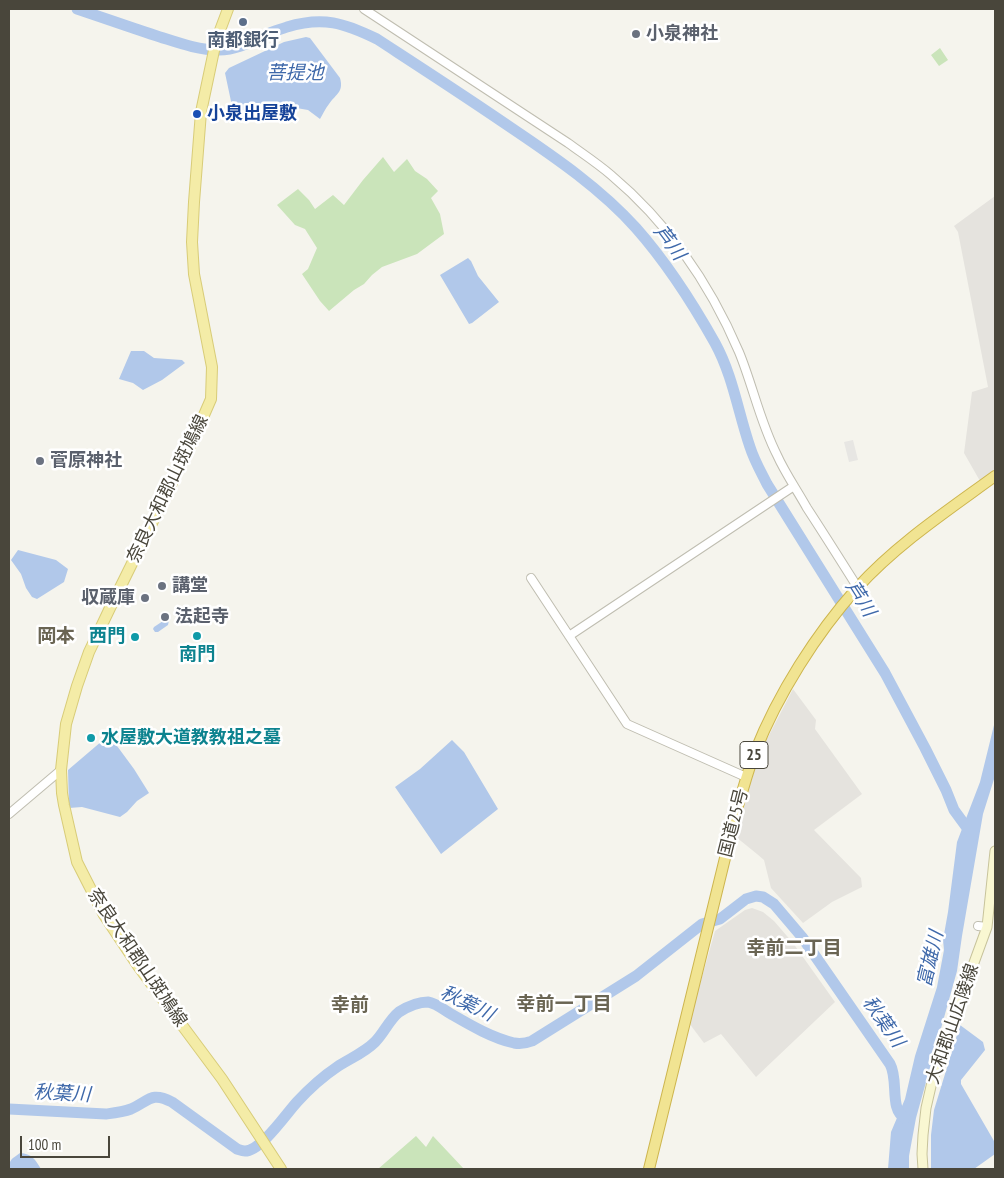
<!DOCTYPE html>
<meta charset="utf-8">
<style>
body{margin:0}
#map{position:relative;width:1004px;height:1178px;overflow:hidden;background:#f5f4ed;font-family:"PT Sans Narrow",sans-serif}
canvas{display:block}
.frame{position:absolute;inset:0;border:10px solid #49463b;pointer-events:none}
.scale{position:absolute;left:20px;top:1136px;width:90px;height:22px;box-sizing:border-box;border:2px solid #49463b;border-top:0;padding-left:6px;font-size:15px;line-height:18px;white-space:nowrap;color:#49463b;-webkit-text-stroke:4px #fff;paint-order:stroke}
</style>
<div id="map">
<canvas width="1004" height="1178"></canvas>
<div class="frame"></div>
<div class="scale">100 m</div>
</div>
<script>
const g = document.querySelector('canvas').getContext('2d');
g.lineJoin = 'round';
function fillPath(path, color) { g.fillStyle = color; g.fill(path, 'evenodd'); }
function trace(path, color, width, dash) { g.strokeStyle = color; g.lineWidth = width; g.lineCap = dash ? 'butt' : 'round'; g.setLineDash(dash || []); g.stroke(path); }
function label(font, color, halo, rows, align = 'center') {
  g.font = font + ' "PT Sans Narrow","Noto Sans JP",sans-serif'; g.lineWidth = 5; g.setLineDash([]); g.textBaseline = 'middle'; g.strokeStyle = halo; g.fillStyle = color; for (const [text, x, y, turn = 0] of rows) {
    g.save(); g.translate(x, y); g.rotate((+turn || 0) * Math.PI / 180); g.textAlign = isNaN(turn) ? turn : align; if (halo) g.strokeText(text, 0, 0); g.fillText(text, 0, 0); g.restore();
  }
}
fillPath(new Path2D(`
 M995,196V471L980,481L964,453L972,392L988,387L958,232L954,226Z
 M793,689L816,720L815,729L862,794L814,830L861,878L862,887L832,902L803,923L771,888L764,860L757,854L736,837L745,800L755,769L766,741Z
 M752,908L763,912L774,921L793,943L835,1002L756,1077L721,1034L704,1043L689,1023L715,931L745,910Z`), '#e5e3de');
fillPath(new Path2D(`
 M940,48L948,60L939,66L931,55Z
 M383,157L394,172L407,159L415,171L427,179L438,191L431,198L440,214L444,234L417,254L382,267L372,275L364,284L354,290L329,311L320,301L302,274L308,269L317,248L305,229L295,225L277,205L298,189L309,200L315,209L333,195L344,205L363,180Z
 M416,1136L426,1147L433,1136L464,1169H378Z`), '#cae4ba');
fillPath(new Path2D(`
 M853,440L858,460L849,462L844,442Z`), '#e7e6e3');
fillPath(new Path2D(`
 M306,37L310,38L340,78C344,92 336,94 329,104C325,109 323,114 320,119L308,110L279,105L237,111L232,106L225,73L229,68L284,42Z
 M468,258L471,261L478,276L499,302L472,323L469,324L440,275Z
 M131,351H144L154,358L182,360L185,363L162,380L143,390L133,383L119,379Z
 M18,550L56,560L68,569L64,582L37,599L32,597L26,588L21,574L11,560Z
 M166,619L169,620L168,625L158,632H155L153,629L154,627Z
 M995,721V776L983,814L962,936L957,971L916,1118L909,1156V1169H888L891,1132L905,1099L915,1056L937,987L944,950L943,940L948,912L957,842L980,782Z
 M109,735L134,769L149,793L137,801L127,812L120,817L82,807L69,808L68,770Z
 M452,740L464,752L498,809L441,854L395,787L420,769Z
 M960,1025L983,1042L985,1050L961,1080V1084L994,1141L995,1154L974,1169H931V1135L934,1110Z
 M20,1153C32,1154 35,1159 41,1169H9C9,1159 12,1159 20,1153Z`), '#b1c8ea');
trace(new Path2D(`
 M77,9C104,18 132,28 160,37C179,43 198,50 219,50C239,50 254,40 272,32C277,30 282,29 287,27C323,16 344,23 377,39C423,69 468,98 513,129C556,158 601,189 636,228C667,263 692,302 715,343C733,376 738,412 750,447C754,460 761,472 767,484L885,673L925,748L946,790L954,810L973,836
 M9,1109L106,1114C114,1113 123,1112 131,1109C149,1101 151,1091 172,1102L237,1149C240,1150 242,1151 245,1151C261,1151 286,1114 297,1102C309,1089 322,1077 337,1067C349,1059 364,1053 375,1042C384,1033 389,1020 399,1012C407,1007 418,1002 428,1002C436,1003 444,1010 451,1014C470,1025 492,1038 514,1043C520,1044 527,1043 532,1041L636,976L702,924L720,919L746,899L756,896L763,897L774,904L802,937L890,1064C899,1080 889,1110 905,1118`), '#b1c8ea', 11);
const tertiary = new Path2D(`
 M364,9L568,143C583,154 597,163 611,175C667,222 710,284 739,352C753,386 760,422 777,455C785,473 797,490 807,508C824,534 841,561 858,588
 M531,578L627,724L746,777
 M569,636L794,486
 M9,814L61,770
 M978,926L987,927`);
const secondary = new Path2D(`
 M923,1169L922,1154L923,1135L926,1108L932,1082L956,1012L987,927L995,851`);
const primary = new Path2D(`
 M228,9L216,41L201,112L194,202L192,242L194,274L212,367L211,399L194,438L110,608L89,652L77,686L66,724L61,770L62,793L64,805L77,862L104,915L138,966L222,1079L281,1169`);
const trunk = new Path2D(`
 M649,1169L737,809C743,790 748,770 755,752C778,694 816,634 857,588C897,544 947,511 995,476`);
trace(tertiary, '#bfbdb0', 10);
trace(secondary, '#c7c39b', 11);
trace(primary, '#d8cc78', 12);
trace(trunk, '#cdb54e', 12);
trace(tertiary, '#fff', 8);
trace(secondary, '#f9f7d2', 9);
trace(primary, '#f4eca7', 10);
trace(trunk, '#f1e492', 10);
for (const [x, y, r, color] of [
 [243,22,5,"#5c6f8a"],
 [636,34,5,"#6b7280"],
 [197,114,5,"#1a4fb4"],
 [40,461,5,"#6b7280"],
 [162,586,5,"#6b7280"],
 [145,598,5,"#6b7280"],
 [165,617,5,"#6b7280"],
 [197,636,5,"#0f9aa8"],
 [135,637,5,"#0f9aa8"],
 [91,738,5,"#0f9aa8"]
]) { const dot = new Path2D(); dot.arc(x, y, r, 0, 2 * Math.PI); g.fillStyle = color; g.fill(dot); trace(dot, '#fff', 2); }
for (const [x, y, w] of [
 [754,755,28]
]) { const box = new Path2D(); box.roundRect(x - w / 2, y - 13.5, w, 27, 4); g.fillStyle = '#fff'; g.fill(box); trace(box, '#49463b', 1); }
label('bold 16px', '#49463b', null, [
 ["25",754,755]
]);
label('bold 18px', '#5b616d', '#fff', [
 ["小泉神社",646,34],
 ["菅原神社",50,461],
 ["講堂",172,586],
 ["収蔵庫",135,598,"right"],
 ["法起寺",175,617]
], 'left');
label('bold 18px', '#4e5e75', '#fff', [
 ["南都銀行",243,41]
]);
label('bold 18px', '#164399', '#fff', [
 ["小泉出屋敷",207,114]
], 'left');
label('18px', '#49463b', '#fff', [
 ["奈良大和郡山斑鳩線",168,489,-64],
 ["国道25号",734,823,-76],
 ["奈良大和郡山斑鳩線",137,958,56],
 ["大和郡山広陵線",953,1024,-71]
]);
label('bold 18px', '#0d838f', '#fff', [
 ["西門",125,637],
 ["南門",197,655,"center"],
 ["水屋敷大道教教祖之墓",101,738,"left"]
], 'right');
label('italic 19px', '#3f69aa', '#fff', [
 ["菩提池",295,74],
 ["芦川",669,243,53],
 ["芦川",860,599,58],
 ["富雄川",931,959,-77],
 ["秋葉川",467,1004,26],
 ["秋葉川",883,1022,55],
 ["秋葉川",62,1094,3]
]);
label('bold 19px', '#6a6553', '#fff', [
 ["岡本",56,637],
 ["幸前二丁目",794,949],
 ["幸前一丁目",564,1005],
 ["幸前",350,1006]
]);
</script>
